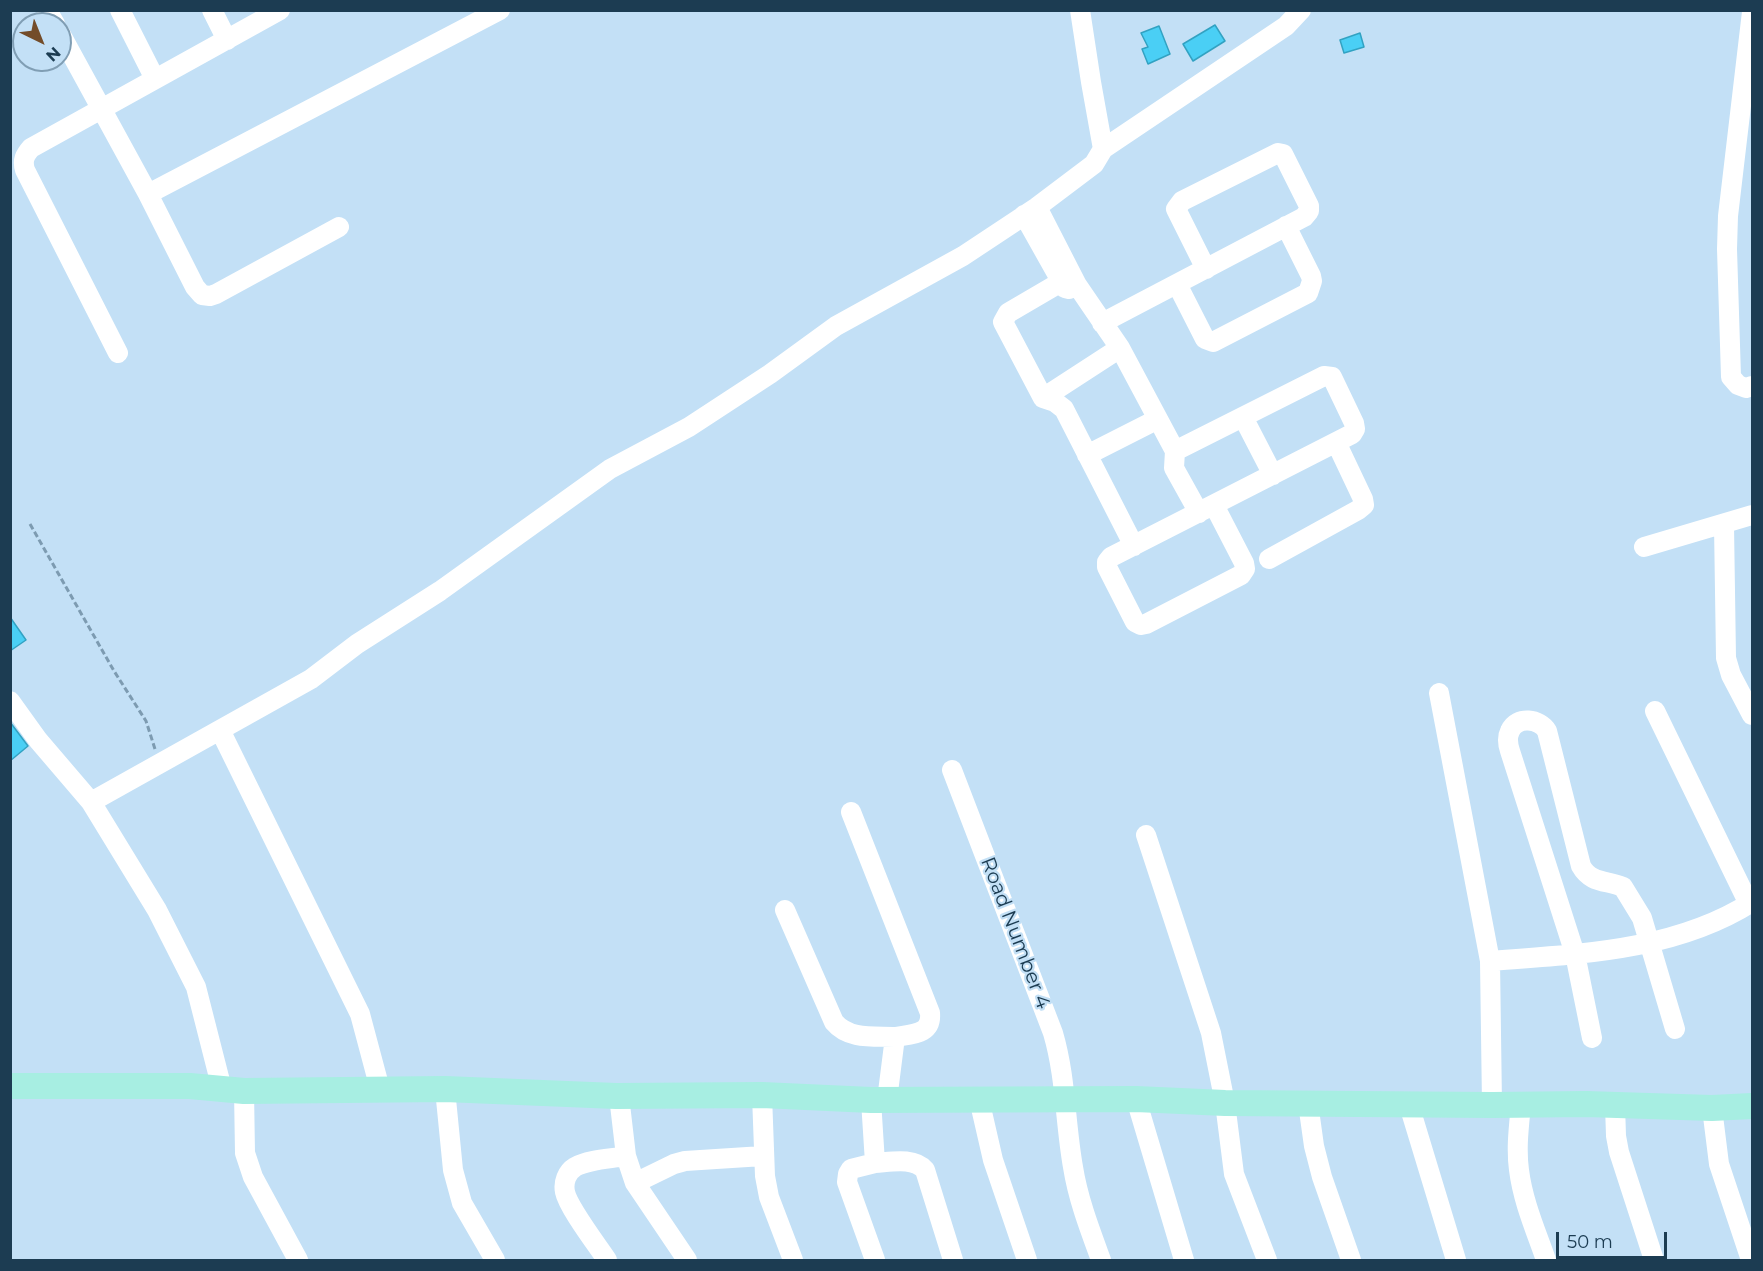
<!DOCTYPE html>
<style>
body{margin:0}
#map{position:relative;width:1763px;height:1271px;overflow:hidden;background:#c3e0f6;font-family:Montserrat,sans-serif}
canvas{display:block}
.frame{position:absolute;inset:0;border:12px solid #1c3c52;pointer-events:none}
.north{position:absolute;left:12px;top:12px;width:60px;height:60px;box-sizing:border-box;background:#c3e0f6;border:2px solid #809eb4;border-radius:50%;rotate:137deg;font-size:16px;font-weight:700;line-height:24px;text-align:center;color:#1c3c52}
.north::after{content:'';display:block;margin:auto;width:21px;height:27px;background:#734c29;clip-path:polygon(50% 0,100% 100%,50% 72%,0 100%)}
.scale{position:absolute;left:1556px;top:1232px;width:111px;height:27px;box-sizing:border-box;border:3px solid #1c3c52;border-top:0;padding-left:8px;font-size:18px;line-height:21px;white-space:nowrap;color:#1c3c52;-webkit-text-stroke:4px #c3e0f6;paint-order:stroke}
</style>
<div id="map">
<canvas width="1763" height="1271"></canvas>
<div class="frame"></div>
<div class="north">N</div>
<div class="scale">50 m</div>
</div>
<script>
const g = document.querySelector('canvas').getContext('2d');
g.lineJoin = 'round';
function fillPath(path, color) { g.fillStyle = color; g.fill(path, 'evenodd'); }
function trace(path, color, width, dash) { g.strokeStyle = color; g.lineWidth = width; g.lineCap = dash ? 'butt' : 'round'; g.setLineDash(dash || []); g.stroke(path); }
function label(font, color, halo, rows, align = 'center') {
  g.font = font + ' Montserrat,sans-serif'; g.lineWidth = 4.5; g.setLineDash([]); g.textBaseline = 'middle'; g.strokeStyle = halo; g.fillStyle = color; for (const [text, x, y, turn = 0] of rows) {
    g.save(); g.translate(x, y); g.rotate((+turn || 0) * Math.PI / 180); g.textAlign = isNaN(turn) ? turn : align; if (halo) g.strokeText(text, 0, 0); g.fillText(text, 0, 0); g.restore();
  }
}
const building = new Path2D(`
 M1215,25L1225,41L1193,61L1183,44Z
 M1159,26L1170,54L1148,64L1142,49L1148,47L1141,33Z
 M1360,33L1364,47L1344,53L1340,40Z
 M10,617L26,640L10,651Z
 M10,722L28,746L10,761Z`);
fillPath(building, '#4acff5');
trace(building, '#32a2c2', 1.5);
trace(new Path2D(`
 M30,524L114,671L146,721L155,749`), '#7d9bb1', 3, [6, 3]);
trace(new Path2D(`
 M47,10L55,24
 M120,10L155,79
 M212,10L227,40
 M1752,12L1728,216L1727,249L1731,377L1738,385L1746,388L1752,386
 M60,33L148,194L195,287L202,295L210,296L216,294L339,227
 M1103,149L1286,26L1301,10
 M148,194L500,10
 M1024,215L1065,288L1069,289L1077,285L1037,207
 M1061,282L1008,313L1003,322L1043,398L1055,402L1064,409L1134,546
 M1177,284L1205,339L1213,342L1308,293L1312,281L1311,276L1286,226
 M1077,285L1120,348L1175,451L1174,468L1199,513
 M1102,323L1304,217L1309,211V206L1283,154L1278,153L1182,201L1176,209L1206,269
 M118,353L25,170C22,160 25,155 31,148L280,10
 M1043,398L1120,348
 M1243,417L1273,475
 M1175,451L1324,376L1332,377L1354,423L1355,429L1352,434L1111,557L1107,562V567L1135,622L1141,625L1146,624L1241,575L1245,569L1244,563L1214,505
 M1087,455L1158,419
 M1724,525L1726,658L1731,675L1752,715
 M1644,547L1752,515
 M1269,559L1358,510L1364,505L1363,499L1336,442
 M1439,693L1490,961L1492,1105
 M10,701L38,740L91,802
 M1655,711L1749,904
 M220,730L360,1014L380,1089
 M952,770L1053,1033C1066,1077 1065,1122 1073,1167C1078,1199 1090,1230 1101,1260
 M851,812L930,1013C932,1035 912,1034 895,1037L887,1100
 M1146,835L1211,1033L1225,1103L1234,1174L1267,1260
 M785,910L834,1022C849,1040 874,1036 895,1037
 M1490,961C1579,954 1675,951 1752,902
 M1592,1038L1575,954L1510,751C1508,745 1507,737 1510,731C1517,715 1540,719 1547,731L1581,866C1591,884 1607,880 1623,887L1642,918L1675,1029
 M222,1089L196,987L157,910L91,802L311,679L357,644L440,591L610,469L689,427L770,374L836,326L963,256L1037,207L1094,164L1103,149L1091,82L1080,10
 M445,1089L453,1170L462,1203L495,1260
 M244,1091L245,1153L253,1177L298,1260
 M762,1095L765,1176L769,1197L793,1260
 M619,1096L626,1156L635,1183L687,1260
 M979,1099L993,1160L1027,1260
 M1136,1099L1184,1260
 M871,1100L875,1163L851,1169L848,1174L847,1182L875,1260
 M1308,1103L1314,1146L1322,1177L1351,1260
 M1521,1104C1519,1126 1516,1148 1519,1170C1523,1202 1536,1231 1546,1260
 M1409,1105L1456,1260
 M1615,1105L1616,1136L1619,1152L1654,1260
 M1712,1108L1719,1164L1751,1260
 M875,1163C891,1162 914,1157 925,1170L953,1260
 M635,1183L674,1164L685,1161L763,1156
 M607,1260C597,1245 568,1207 565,1192C563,1182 567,1172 575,1167C590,1159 610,1159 626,1156`), '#fff', 20);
trace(new Path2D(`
 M10,1086H190L244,1091L445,1089L616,1096L762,1095L871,1100L1136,1099L1225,1103L1492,1105L1586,1104L1712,1108L1752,1106`), '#a7eee2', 26);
label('20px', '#1c3c52', '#c3e0f6', [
 ["Road Number 4",1015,933,69]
]);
</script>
